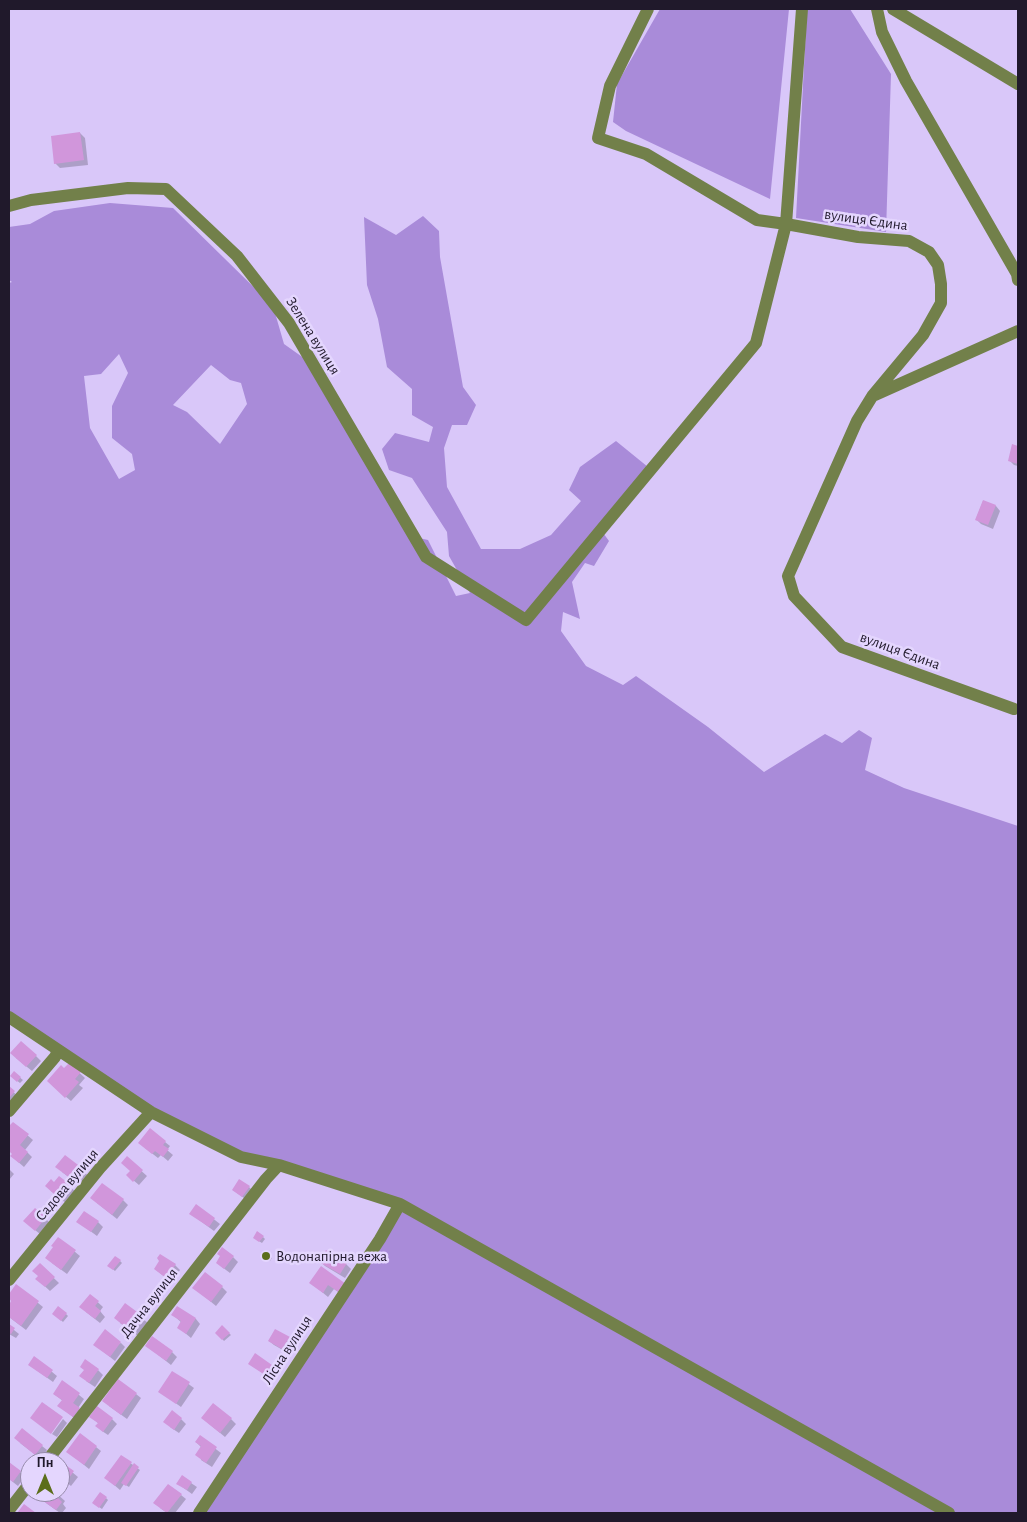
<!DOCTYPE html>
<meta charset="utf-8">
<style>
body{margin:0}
#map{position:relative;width:1027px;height:1522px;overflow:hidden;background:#d9c7f9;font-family:"Alegreya Sans",sans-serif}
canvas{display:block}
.frame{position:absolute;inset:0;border:10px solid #20192b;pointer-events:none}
.north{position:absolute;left:20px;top:1452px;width:50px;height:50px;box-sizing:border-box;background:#e4d6fe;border:1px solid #968aaa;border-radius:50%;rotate:0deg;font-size:14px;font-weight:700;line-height:20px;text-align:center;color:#20192b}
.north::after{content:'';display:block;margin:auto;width:18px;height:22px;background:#5c6e1b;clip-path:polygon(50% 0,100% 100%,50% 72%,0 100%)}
</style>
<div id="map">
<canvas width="1027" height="1522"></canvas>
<div class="frame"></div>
<div class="north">Пн</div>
</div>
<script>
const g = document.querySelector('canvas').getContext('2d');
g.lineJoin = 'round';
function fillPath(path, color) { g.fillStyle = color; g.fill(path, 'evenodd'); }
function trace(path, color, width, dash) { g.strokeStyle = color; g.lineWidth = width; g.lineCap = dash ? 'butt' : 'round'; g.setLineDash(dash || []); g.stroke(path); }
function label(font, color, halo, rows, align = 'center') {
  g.font = font + ' "Alegreya Sans",sans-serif'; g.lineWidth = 5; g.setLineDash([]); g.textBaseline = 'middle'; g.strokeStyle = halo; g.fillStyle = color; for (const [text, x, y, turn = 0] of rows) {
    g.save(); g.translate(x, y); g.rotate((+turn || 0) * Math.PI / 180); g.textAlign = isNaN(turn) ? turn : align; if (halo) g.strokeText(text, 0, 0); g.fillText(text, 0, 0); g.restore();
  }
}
fillPath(new Path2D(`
 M660,9H789L770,199L626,131L613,122L617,84Z
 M807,9H850L891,74L886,232L796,218Z
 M110,203L173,208L273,306L284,344L315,366L419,538L428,540L456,596L470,593L449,556L447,532L412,478L389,470L382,449L395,433L429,442L433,427L412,415V389L387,367L378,319L367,285L364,217L396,235L423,216L439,231L440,257L463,387L476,405L467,425H452L444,448L447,487L481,549H520L551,535L581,501L569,490L580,467L616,441L648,467L598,526L609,541L594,566L585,563L572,582L580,619L563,612L561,631L586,666L623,685L636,676L708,727L764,772L825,734L842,743L859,730L872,738L865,770L904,788L1018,826V1513H199L400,1204L241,1157L151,1112L9,1017V283L12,282L9,280V227L30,224L54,211ZM119,354L128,373L112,406V438L132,454L135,470L119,479L90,428L84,376L101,374ZM211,365L230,380L241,383L247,404L220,444L187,412L173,405Z`), '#a98bd9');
fillPath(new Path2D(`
 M80,133L85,138L88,165L60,168L55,163Z
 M1013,446L1018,447V466L1014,465L1009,460Z
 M983,501L996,506L1000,511L993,529L981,524L976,519Z
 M36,1056L41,1061L32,1071L16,1058Z
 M70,1064L85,1078L79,1085L83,1088L71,1101L53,1086Z
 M14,1073L23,1080L20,1083L11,1076Z
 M9,1088L19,1097L9,1104Z
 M13,1123L33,1140L25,1150L32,1157L24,1167L17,1161L14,1154L9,1150V1128Z
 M165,1142L170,1146L167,1150L173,1155L168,1161L161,1155L158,1158L145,1148Z
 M65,1157L90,1177L82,1187L62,1172Z
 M127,1158L147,1176L139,1185L133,1180L131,1171Z
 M9,1169L14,1174L9,1180Z
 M59,1178L76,1192L67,1204L51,1191Z
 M249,1187L254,1192L248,1201L233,1190Z
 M123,1200L128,1205L117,1219L97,1203Z
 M197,1206L220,1224L214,1231L191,1214Z
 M45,1218L50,1223L40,1234L30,1226Z
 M78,1222H98L103,1227L97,1236Z
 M263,1237L265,1239L262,1243L257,1240Z
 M58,1238L80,1256L67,1274L52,1263Z
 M265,1252L267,1253L272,1258L270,1261L264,1256Z
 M233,1257L238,1262L230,1273L222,1267Z
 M120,1261L122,1263L115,1271L109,1266Z
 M320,1261L346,1264L351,1269L345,1278L325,1266Z
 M40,1265L59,1283L50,1291L37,1279L39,1276Z
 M175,1265L180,1270L171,1282L155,1269Z
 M321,1268L345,1297L334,1289L328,1297L311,1283Z
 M17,1286L43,1307L26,1330L9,1317V1307L13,1301L9,1296Z
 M222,1287L227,1292L216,1306L199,1292Z
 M90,1295L103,1307L100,1311L105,1317L100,1323L86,1312Z
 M125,1305L148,1323L138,1336L120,1323Z
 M177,1307L196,1319L200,1324L191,1338L179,1328L182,1323L173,1315Z
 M54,1314H66L68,1316L63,1322Z
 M9,1326L19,1334L16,1338L9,1334Z
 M222,1327L231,1335L224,1341L217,1333Z
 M289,1338L294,1343L288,1353L274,1345L269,1341Z
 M121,1343L125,1347L115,1361L100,1349Z
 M147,1346L172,1352L177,1357L171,1365Z
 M35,1358L57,1376L53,1382L35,1369Z
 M250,1364L272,1366L276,1370L271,1379Z
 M98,1370L103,1375L95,1387L86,1381Z
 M172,1372L194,1388L181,1407L160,1392Z
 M63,1382L84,1399L78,1408L84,1414L78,1421L59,1406L63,1401L54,1394Z
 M136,1394L141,1398L127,1419L109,1406Z
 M91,1417L112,1419L117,1424L108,1435L102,1431L99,1424Z
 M63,1419L67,1423L57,1437L52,1434Z
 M181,1419L186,1424L179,1433L170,1427Z
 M231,1419L236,1424L225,1437L208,1423Z
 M200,1437L221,1453L212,1467L201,1460V1447L196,1442Z
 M20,1443L42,1446L47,1450L41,1459Z
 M96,1447L101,1451L89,1469L68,1452Z
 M122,1457L140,1470L129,1487L124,1484L120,1490L106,1478Z
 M60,1462L78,1477L71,1486L60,1477Z
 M9,1464L25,1476L18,1486L9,1479Z
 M182,1477L197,1487L192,1494L178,1484Z
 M38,1492H55L65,1501L63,1504L66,1508L62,1513H60L46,1503Z
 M181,1495L186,1499L175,1513H167L160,1508Z
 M106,1498L108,1500L102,1509L96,1505Z`), '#0003');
fillPath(new Path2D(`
 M80,132L84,160L54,164L51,136Z
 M1012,444L1018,446V464L1008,461Z
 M983,500L996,505L988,525L975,520Z
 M21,1041L37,1055L26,1067L10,1053Z
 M70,1062L81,1072L75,1079L79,1082L65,1098L47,1081L61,1065L64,1068Z
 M14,1071L21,1077L17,1082L10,1076Z
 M9,1086L15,1091L9,1098Z
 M13,1122L29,1134L20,1145L28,1152L19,1163L10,1156L12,1154L9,1151V1126Z
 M150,1128L166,1141L163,1145L169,1149L163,1157L155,1151L152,1154L138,1143Z
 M65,1155L86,1171L77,1183L55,1167Z
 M127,1156L143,1170L133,1182L126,1175L130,1171L121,1163Z
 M59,1176L72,1186L61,1200L45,1186L51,1179L54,1182Z
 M239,1179L250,1186L242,1197L232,1190Z
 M102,1183L124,1199L112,1215L90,1198Z
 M196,1204L215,1218L209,1227L189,1214Z
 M35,1208L46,1217L35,1231L23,1221Z
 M84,1211L99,1221L91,1232L76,1222Z
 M257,1231L264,1236L259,1242L253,1238Z
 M58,1237L76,1250L61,1270L45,1258L53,1247L51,1246Z
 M222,1247L234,1256L224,1269L216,1263L220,1256L217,1254Z
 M326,1250L347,1263L340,1274L319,1262Z
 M262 1255a4 4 0 1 1 8 0a4 4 0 1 1-8 0Z
 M160,1254L176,1264L166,1278L154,1269L159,1261L157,1258Z
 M115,1256L121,1260L113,1270L107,1266Z
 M40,1263L55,1277L45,1287L35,1279L38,1276L32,1271Z
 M321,1266L346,1284L340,1293L328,1285L323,1293L309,1283Z
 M205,1272L223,1286L211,1302L192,1288Z
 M16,1284L39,1301L21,1326L9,1317V1305L11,1301L9,1298V1294Z
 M90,1294L99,1301L95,1306L101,1311L95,1319L79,1307Z
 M125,1303L144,1317L133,1333L114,1318Z
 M58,1306L67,1313L61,1321L52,1314Z
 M177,1306L196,1318L186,1334L177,1328L181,1321L171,1315Z
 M9,1324L15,1328L11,1334L9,1333Z
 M222,1325L230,1333L222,1340L215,1333Z
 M105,1329L121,1342L110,1357L93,1345Z
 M275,1329L290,1337L282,1349L268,1341Z
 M152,1336L173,1351L166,1361L145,1346Z
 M255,1353L272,1365L265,1375L248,1364Z
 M34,1356L53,1370L47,1378L28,1365Z
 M85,1359L99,1369L89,1383L79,1376L84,1370L80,1367Z
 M172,1371L190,1382L176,1404L158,1392Z
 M118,1379L137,1393L121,1415L102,1401Z
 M62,1380L80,1393L73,1403L80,1408L73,1417L57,1406L62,1400L53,1394Z
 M42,1402L63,1417L51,1434L30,1418Z
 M213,1403L232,1418L220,1433L201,1418Z
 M97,1406L113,1418L103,1432L95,1426L98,1423L89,1417Z
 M172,1410L182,1418L174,1430L163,1422Z
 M22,1428L43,1445L35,1455L14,1438Z
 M80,1433L97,1446L84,1465L66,1452Z
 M200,1435L217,1447L206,1463L195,1455L201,1446L195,1442Z
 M121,1455L132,1462L115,1486L104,1478Z
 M60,1461L74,1471L66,1482L60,1477Z
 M9,1462L21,1471L13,1482L9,1479Z
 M134,1463L139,1467L126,1486L121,1483Z
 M182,1475L192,1482L187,1490L176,1484Z
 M168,1484L182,1494L167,1513L153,1503Z
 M36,1492H57L61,1495L58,1498L62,1502L56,1510L39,1498L41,1496Z
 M100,1492L107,1497L99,1508L92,1503Z
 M24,1504L36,1513H17Z`), '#d196db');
trace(new Path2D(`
 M648,9L610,86L598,138L646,154L757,220L786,224L802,9
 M877,9L882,32L906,81L1017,274L1018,280
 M893,9L1018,84
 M9,206L31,200L128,188L166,189L237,256L289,323L426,557L526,620L756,343L786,224L858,237L909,241L929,252L938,265L941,284V303L923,335L873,395L857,421L788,576L794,596L842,647L1014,709
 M875,395L1018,331
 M9,1017L151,1112L241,1157L279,1165L400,1204L949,1513
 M9,1111L55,1057L58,1050
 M9,1280L100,1168L151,1112
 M46,1462L266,1179L279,1165
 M9,1510L30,1483
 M199,1513L380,1239L400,1204`), '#72804a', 12);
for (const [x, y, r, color] of [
 [266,1256,5,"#5c6e1b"]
]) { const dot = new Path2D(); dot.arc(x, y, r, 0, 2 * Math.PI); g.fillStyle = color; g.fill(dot); trace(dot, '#e4d6fe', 2); }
label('15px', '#20192b', '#e4d6fe', [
 ["вулиця Єдина",866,220,8],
 ["Зелена вулиця",313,336,58],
 ["вулиця Єдина",900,651,20],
 ["Садова вулиця",67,1185,-50],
 ["Дачна вулиця",149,1303,-52],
 ["Лісна вулиця",287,1350,-57]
]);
label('15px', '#20192b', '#e4d6fe', [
 ["Водонапірна вежа",276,1256]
], 'left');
</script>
